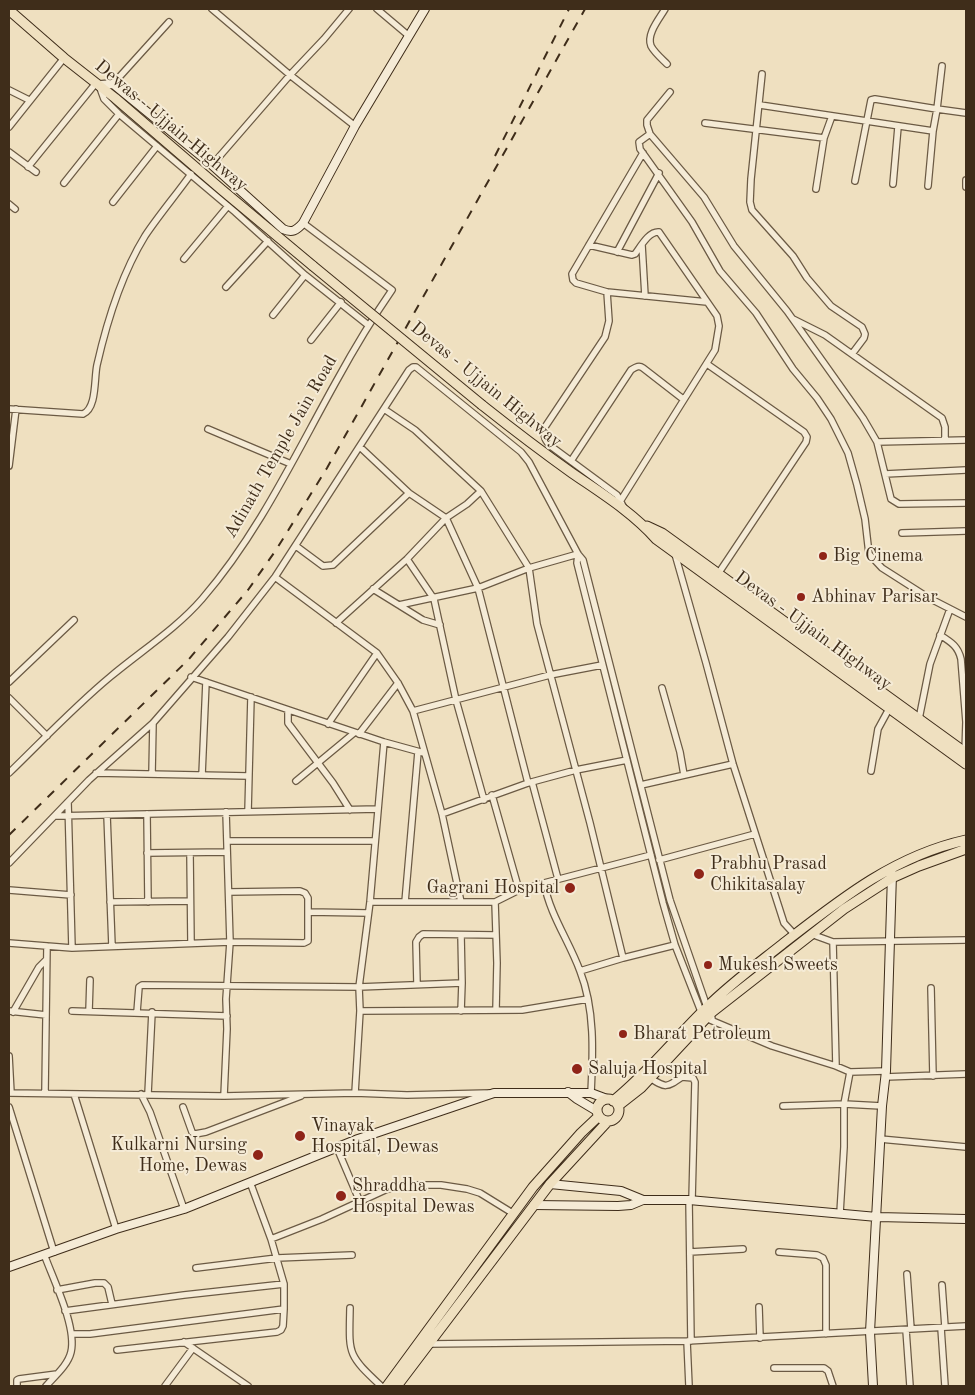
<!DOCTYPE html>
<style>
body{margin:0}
#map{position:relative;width:975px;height:1395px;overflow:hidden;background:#efe0c0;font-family:"Old Standard TT",serif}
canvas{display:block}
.frame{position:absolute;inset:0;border:10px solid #3f2d1a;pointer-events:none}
</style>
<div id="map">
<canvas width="975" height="1395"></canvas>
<div class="frame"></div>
</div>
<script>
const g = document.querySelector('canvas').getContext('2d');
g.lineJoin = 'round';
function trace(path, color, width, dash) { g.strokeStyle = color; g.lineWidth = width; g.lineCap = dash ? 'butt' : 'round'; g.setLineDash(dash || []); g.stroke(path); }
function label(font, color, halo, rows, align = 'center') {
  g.font = font + ' "Old Standard TT",serif'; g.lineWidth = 4; g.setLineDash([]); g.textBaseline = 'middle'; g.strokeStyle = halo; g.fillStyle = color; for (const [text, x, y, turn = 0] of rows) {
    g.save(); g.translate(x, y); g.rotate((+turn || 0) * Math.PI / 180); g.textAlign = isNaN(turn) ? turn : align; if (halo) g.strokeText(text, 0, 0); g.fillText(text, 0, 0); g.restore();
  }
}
const street = new Path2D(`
 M212,9L290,75L355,126
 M377,9L409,36
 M665,9C660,18 646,34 651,46C654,52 662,59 667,64
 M762,74L751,179L750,202L752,210L793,256L807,278L831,306L862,327L865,334L864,338L852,354
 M113,84L169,22
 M100,88L104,99L119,114L235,212L305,275L368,325
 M9,90L29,100
 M670,92L647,120V125L650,134L704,197L734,246L787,311L863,418L877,442L891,499L899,504L966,503
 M760,105L933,131L937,109L966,113
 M705,123L824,138L832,116
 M9,127L64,58
 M650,134L639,142L640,149L692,222L720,271L756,313L793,369L817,398L831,419L848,453L857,485L865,519L869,554L882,568L929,598L966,617
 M9,152L36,172
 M212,165L290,75L324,39L349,9
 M28,167L96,83
 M855,181L871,100L875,99L937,109L942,66
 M64,183L119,114
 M893,184L898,127
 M928,186L933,131
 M966,187V180
 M816,189L824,138
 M113,202L157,146
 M9,204L15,209
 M589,245L632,255L635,254C641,246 649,231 659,232L717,316L719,326L715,350L621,500
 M642,245L645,296
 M617,252L659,173
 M184,259L228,206
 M226,287L268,241
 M607,292L707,302
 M273,315L305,275
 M793,319L825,335L942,418L945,427V440
 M311,340L341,302
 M707,364L804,432L807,437L806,442L718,574
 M9,409L83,414C97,408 94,379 97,365C107,321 121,275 145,236C159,215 176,195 191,174
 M384,409L415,430L481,491L529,568L537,624L590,823L623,958
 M208,429L291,464
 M877,442L966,440
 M360,447L409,493L446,518L478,588L528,783
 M571,461L631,370C636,367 639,365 643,368L683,399
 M9,466L16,409
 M885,474L966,470
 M624,508L617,495L552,447C545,441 543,437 545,427L605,337L609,321L607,292L576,283L573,280L572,274L643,153
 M902,533L966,531
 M296,546L323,566L333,565L409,493
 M578,554L577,563L663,903L675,945L702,1014
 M675,554L706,663L733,764L784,923L795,935
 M407,559L434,599L456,700L484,800
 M275,577L377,653L398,683L413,711L442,814L461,902
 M373,589L423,620L440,625
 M399,605L478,588L529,568L578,554
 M336,623L407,559L446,518L467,504L481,491
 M940,635C951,642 958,646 961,659L966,722L965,752
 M191,677L384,742L424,753
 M9,682L74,620
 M662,688L680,752L684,775
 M9,698L47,736
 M288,710V723L333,783L350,810
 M413,711L550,675L602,665
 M919,719L930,664L950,609
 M328,724L377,653
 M359,734L398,683
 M871,771L878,729L890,707
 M9,773C42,741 75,706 110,677C141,651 176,629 202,599C259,533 295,455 337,380C354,349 372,319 392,290L303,223
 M96,773L248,776
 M152,774L153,723
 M202,775L206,682
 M296,781L354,733
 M532,782L558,879
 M641,785L733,764
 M492,795L519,890
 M68,802L72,948
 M248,812L251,697
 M147,814L148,902
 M442,814L528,783L576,770L627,760
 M107,815L112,946
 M55,816L378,809
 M227,841H375
 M147,853L227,852
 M190,853L191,943
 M659,860L755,834
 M9,863L89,780L153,723L228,637L275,577L409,370L413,367H416L521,452L529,462L578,554L583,560L670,900L707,1007L711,1013L712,1019
 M544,883C550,915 569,941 580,971C595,1009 593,1053 591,1093
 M9,890L71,895
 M110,902L190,901
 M370,902H495L517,891L544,883L651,855
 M405,902L418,752
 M495,902L497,963L496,1010
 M308,912L368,913
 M811,934L833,942L966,940
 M461,935L462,983
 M833,942L836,1066
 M9,943L72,948L230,942L304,943L308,941V898L305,893L300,891L229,892
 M580,971L623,958L675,945
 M417,984L416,942L419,937L423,934L496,935
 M931,988L933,1076
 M9,1011L46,1015
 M72,1011L227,1016
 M89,1011L90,980
 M360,1011L522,1010L588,999
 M13,1012L39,967L46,960
 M137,1012L139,987L142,985L359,987L462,983L461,1011
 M708,1019L772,1046L836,1066L850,1072L886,1071
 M9,1056L11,1093
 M885,1077L966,1074
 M650,1078C666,1088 666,1088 682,1077L693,1078L695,1082L692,1200
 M45,1092L47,946
 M9,1093L224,1096L355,1093L407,1095L489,1093
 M355,1093L360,1011L359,987L370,902L384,742
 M74,1094L116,1229
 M141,1094L150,1112L184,1209
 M148,1094L152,1012
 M224,1096L227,1029L226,999L230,942L226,812
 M783,1106L844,1104L882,1106
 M9,1107L54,1252
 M183,1107L192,1132L195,1134L206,1132L301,1096
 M880,1139L966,1147
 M337,1148L360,1202
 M689,1200L691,1341
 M840,1213L844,1147V1104L850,1072
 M271,1239L322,1219L385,1190L402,1185H441L467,1189L480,1193L514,1214
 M690,1252L743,1249
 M779,1252L817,1255L823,1258L826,1265V1334
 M44,1254C53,1279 77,1327 71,1352C68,1365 55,1376 46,1386
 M196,1268L277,1258L352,1255
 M907,1274L911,1329
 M942,1285L945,1327
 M57,1290L95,1283H104L108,1287L112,1304
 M759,1307L760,1338
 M350,1308C349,1355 347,1354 381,1386
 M65,1311L184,1295L284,1284L271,1239L250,1182
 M941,1328L945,1386
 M906,1330L910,1386
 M72,1334H90L284,1309V1284
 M687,1341L689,1386
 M184,1342L248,1386
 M429,1344L687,1341L966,1326
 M117,1350L277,1332L281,1330L283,1326L284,1309
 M774,1368H824L828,1371L833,1386
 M17,1386V1380L19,1379L57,1374
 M165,1386L193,1348`);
const secondary = new Path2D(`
 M99,85L113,84L212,165L283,229C292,233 296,231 303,223L355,126L425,9
 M568,1092L577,1099L597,1111
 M550,1184L621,1191L643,1200
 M534,1205L618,1206L631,1205L643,1200H689L877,1217L966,1219
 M9,1267L116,1229L184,1209L358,1139L494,1093H591L607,1099
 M873,1386L870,1332L882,1106L886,1071L892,874`);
const primary = new Path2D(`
 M9,10L64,58L115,98L222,190L313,266
 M482,405C511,428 541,451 572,473C601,493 632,512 656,539L966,764
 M647,526L662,533L966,753
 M597 1110a11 11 0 1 1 22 0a11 11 0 1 1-22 0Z
 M613,1101C648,1073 675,1038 707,1007C729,985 756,965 780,946C838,901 893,856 966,840
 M618,1106L641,1088L711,1013L844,909L892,878L919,866L966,849
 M387,1386L533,1187L581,1133L599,1116
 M397,1386L550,1184L608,1121`);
trace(street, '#6b5a44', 8);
trace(secondary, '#3f2d1a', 10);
trace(primary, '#3f2d1a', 11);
trace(street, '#f5ebd6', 5.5);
trace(secondary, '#f5ebd6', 8);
trace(primary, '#efe0c0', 9);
trace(new Path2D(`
 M495,156L569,9
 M9,835L189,659L248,590L276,550L327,468L585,9`), '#3f2d1a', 2, [9, 9]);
const primaryBridge = new Path2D(`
 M313,266L482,405`);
trace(primaryBridge, '#3f2d1a', 11, []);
trace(primaryBridge, '#efe0c0', 9);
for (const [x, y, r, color] of [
 [823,556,5,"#8f2418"],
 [801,597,5,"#8f2418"],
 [699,874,6,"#8f2418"],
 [570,888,6,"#8f2418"],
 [708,965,5,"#8f2418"],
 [623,1034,5,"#8f2418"],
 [577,1069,6,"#8f2418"],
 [300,1136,6,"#8f2418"],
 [258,1155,6,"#8f2418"],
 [341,1196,6,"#8f2418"]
]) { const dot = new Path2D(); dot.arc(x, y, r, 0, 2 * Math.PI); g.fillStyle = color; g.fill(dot); trace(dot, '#f5ebd6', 2); }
label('18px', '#3f2d1a', '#f5ebd6', [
 ["Dewas - Ujjain Highway",171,126,40],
 ["Devas - Ujjain Highway",486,385,39],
 ["Adinath Temple Jain Road",281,447,-60],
 ["Devas - Ujjain Highway",813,631,36]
]);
label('18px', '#3f2d1a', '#f5ebd6', [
 ["Big Cinema",833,556],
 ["Abhinav Parisar",811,597],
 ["Prabhu Prasad",710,864],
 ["Chikitasalay",710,885],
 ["Gagrani Hospital",559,888,"right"],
 ["Mukesh Sweets",718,965],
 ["Bharat Petroleum",633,1034],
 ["Saluja Hospital",588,1069],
 ["Vinayak",311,1126],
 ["Hospital, Dewas",311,1147],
 ["Kulkarni Nursing",247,1145,"right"],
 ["Home, Dewas",247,1166,"right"],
 ["Shraddha",352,1186],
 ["Hospital Dewas",352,1207]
], 'left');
</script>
